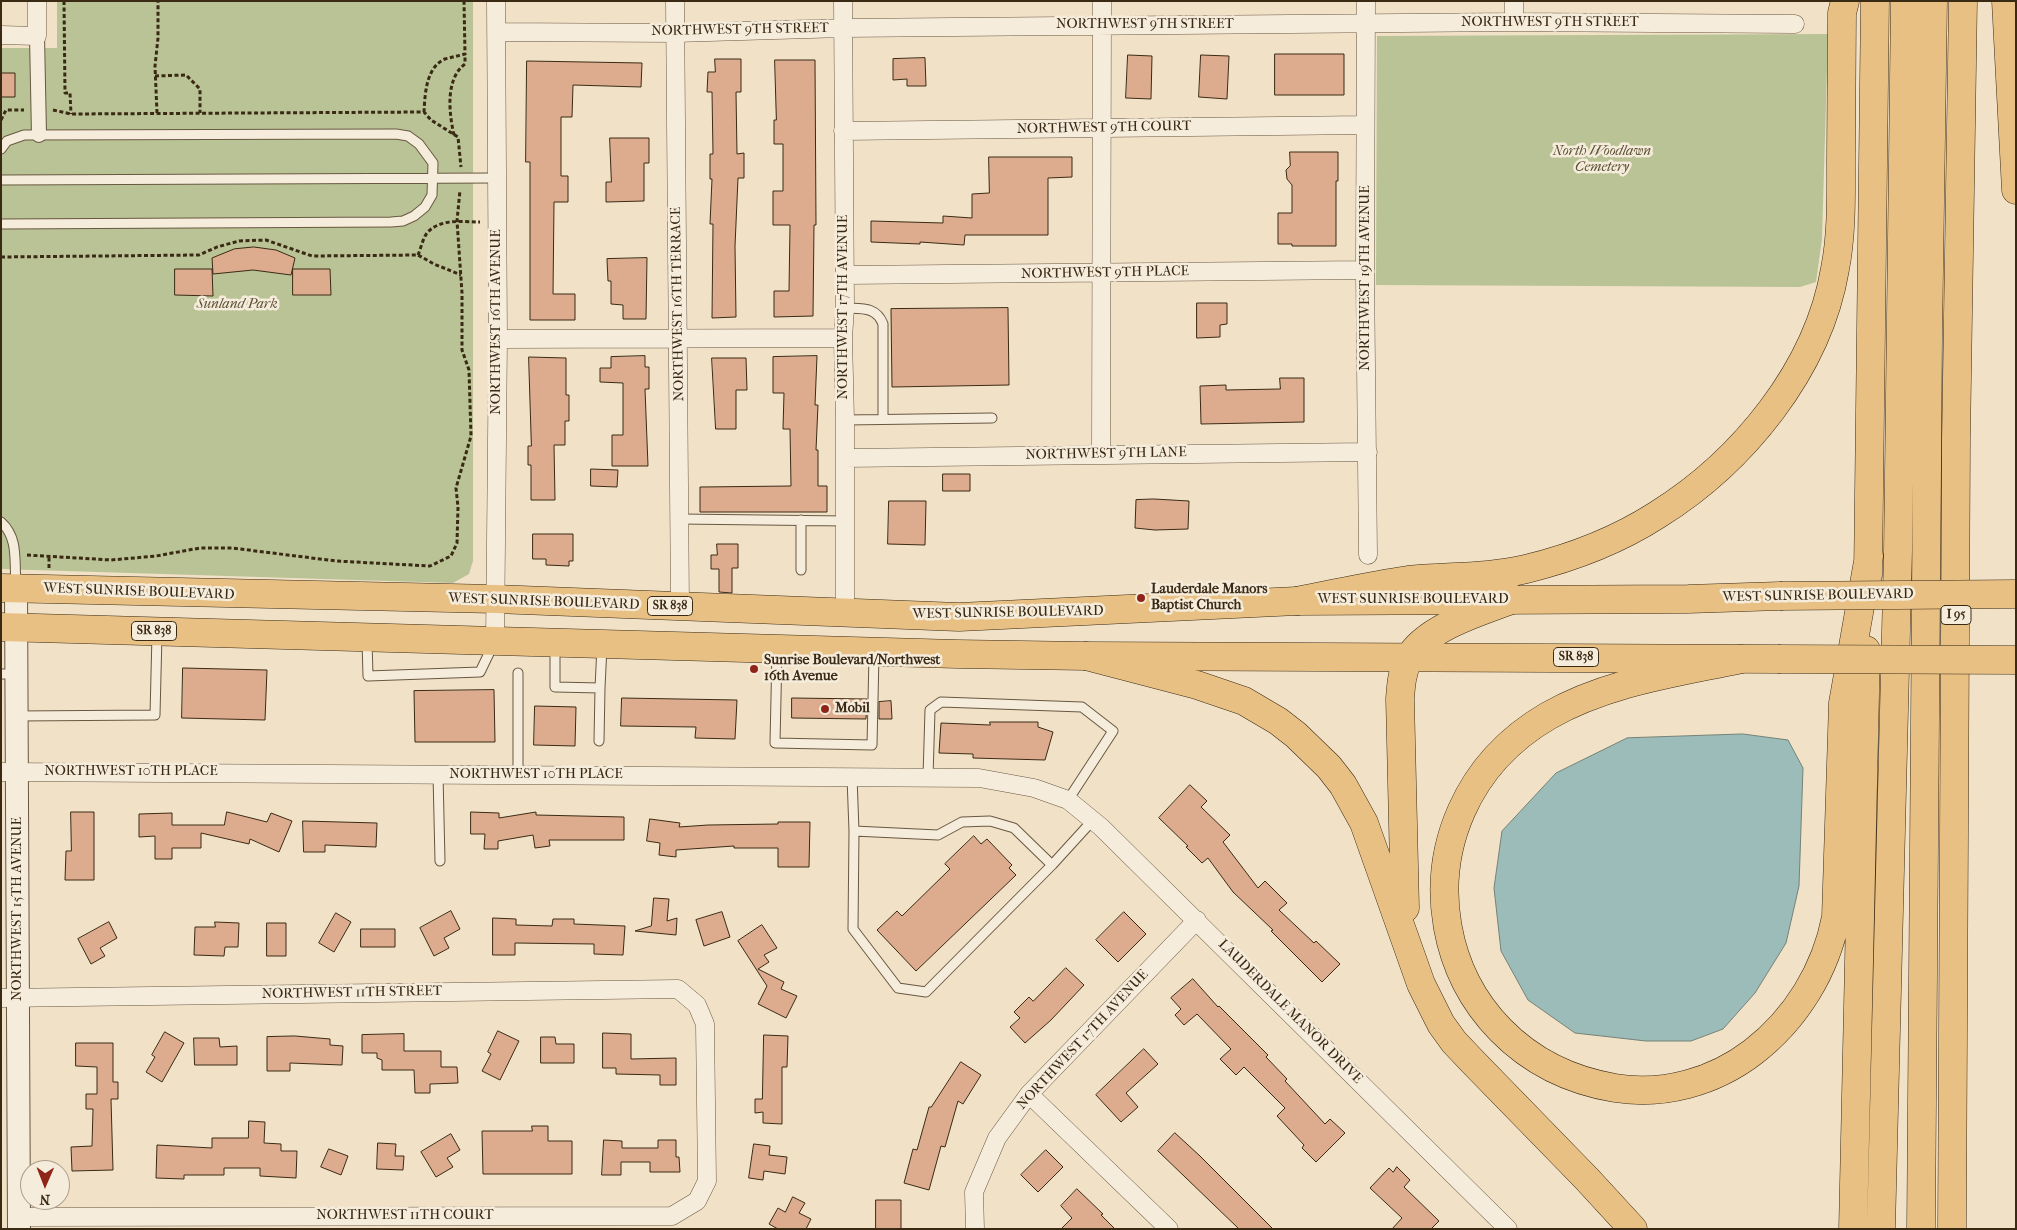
<!DOCTYPE html>
<style>
body{margin:0}
#map{position:relative;width:2017px;height:1230px;overflow:hidden;background:#f1e1c7;font-family:"IM FELL French Canon",serif}
canvas{display:block}
.frame{position:absolute;inset:0;border:2px solid #3a2a14;pointer-events:none}
.north{position:absolute;left:20px;top:1160px;width:50px;height:50px;box-sizing:border-box;background:#f6ecdb;border:1px solid #ab9e8b;border-radius:50%;rotate:181deg;font-size:14px;font-weight:700;line-height:20px;text-align:center;color:#3a2a14}
.north::after{content:'';display:block;margin:auto;width:18px;height:22px;background:#8f2418;clip-path:polygon(50% 0,100% 100%,50% 72%,0 100%)}
</style>
<div id="map">
<canvas width="2017" height="1230"></canvas>
<div class="frame"></div>
<div class="north">N</div>
</div>
<script>
const g = document.querySelector('canvas').getContext('2d');
g.lineJoin = 'round';
function fillPath(path, color) { g.fillStyle = color; g.fill(path, 'evenodd'); }
function trace(path, color, width, dash) { g.strokeStyle = color; g.lineWidth = width; g.lineCap = dash ? 'butt' : 'round'; g.setLineDash(dash || []); g.stroke(path); }
function label(font, color, halo, rows, align = 'center') {
  g.font = font + ' "IM FELL French Canon",serif'; g.lineWidth = 5; g.setLineDash([]); g.textBaseline = 'middle'; g.strokeStyle = halo; g.fillStyle = color; for (const [text, x, y, turn = 0] of rows) {
    g.save(); g.translate(x, y); g.rotate((+turn || 0) * Math.PI / 180); g.textAlign = isNaN(turn) ? turn : align; if (halo) g.strokeText(text, 0, 0); g.fillText(text, 0, 0); g.restore();
  }
}
fillPath(new Path2D(`
 M57,1H473V561L469,574L453,583L1,569V48H57Z
 M1828,34L1822,239L1816,282L1800,287L1376,285L1377,36Z`), '#b9c396');
const water = new Path2D(`
 M1743,734L1788,740L1803,768L1799,886L1786,943L1755,993L1723,1029L1691,1041H1646L1575,1033L1528,1000L1501,951L1494,888L1502,831L1556,773L1627,738Z`);
fillPath(water, '#9bbcb9');
trace(water, '#748277', 1);
const building = new Path2D(`
 M1275,54H1344V95H1275Z
 M1128,55L1152,56L1151,99L1126,98Z
 M1201,55L1229,56L1227,99L1199,97Z
 M925,58L926,86H907V79L893,80V59Z
 M715,59H741V92H736L737,154L744,153V178H738L735,246L736,317L712,318L713,224H710L712,179H710V154H713L712,92H707L708,72H715Z
 M775,60H815L816,225H814L813,316L774,317V291H789L790,225H773V191H783V144H774V120H776Z
 M527,61L642,63L641,87L573,85L572,117H561V176H568V202H554L553,294H575V320H530V162H526Z
 M1,73H15V97H1Z
 M610,138H649V163H644V201L606,202V182H611Z
 M1290,152H1338V181H1336V246H1292V244H1278V213H1292V185L1287,179L1286,170L1290,166Z
 M989,157H1072V177L1048,178V235H965L964,245L920,242V244L871,242V221L943,223V216L972,218V194L989,193Z
 M254,247L276,250L295,258L291,275L253,270L213,274L212,258L234,249Z
 M647,258L646,319H623V305L611,304V281H608L607,259Z
 M175,269H212L213,296L175,295Z
 M293,269H330L331,295H293Z
 M1197,303H1227V324L1220,325V337L1197,338Z
 M1008,308L1009,385L892,387L891,309Z
 M645,356V367H649V389H645L648,466H612V435H623V383L600,382V368H611V357Z
 M817,356L815,405H818L816,450H818V486H827V512H700V487L791,486L790,429H783L784,393H773V357Z
 M529,357L566,358V395H569V421H565V445H554L555,500H531V465H528V446H531Z
 M712,358H746L747,390H736V429H716Z
 M1280,378H1304V422L1201,424L1200,386L1226,385V390L1280,389Z
 M591,469L618,470L617,487L591,486Z
 M943,474H970V491H943Z
 M1154,499L1189,501L1188,529L1155,530L1135,528L1136,500Z
 M889,501H926L925,545L888,544Z
 M533,534H573V561H569V566L546,565V559H533Z
 M717,544H738V568H732V593L719,592V569H711V555H717Z
 M183,668L267,670L265,720L182,718Z
 M494,690L495,742H415L414,691Z
 M622,698L737,700L735,739L695,738L696,727L621,726Z
 M792,698L867,699L866,719L792,718Z
 M891,701L892,719H879V702Z
 M535,706L576,707L575,746L534,745Z
 M990,722H1038V727L1053,732L1045,760L973,758V754L939,753L941,723L990,725Z
 M1190,785L1207,801L1201,807L1230,835L1223,842L1258,888L1265,881L1287,903L1279,910L1314,943L1316,941L1340,964L1322,982L1271,931L1273,930L1233,892L1208,858L1202,863L1186,847L1188,846L1159,818Z
 M71,812H94V880H65L66,851H71Z
 M227,812L267,822L271,813L292,821L279,852L250,839L249,844L201,833V848H172V859H155V836L139,837V814L172,813V825H224Z
 M471,812L499,813V818L536,812V815L624,817V840H549L550,846L535,848L533,835L498,841V849H484L485,834H471Z
 M650,819L680,823L679,827L708,825L778,824V822H810L809,867H778V848H734V846L676,850V857L659,855L660,843L647,841Z
 M303,821L377,823L376,847L325,845V852H304Z
 M974,836L981,844L987,839L1012,865L1009,868L1016,875L916,971L877,930L897,911L902,916L950,869L945,864Z
 M654,898L669,899L667,921L677,918L676,935L635,931L651,926Z
 M451,911L460,929L444,938L449,948L434,956L420,928Z
 M722,912L730,937L704,946L696,920Z
 M1124,912L1146,934L1118,962L1096,940Z
 M336,913L351,922L334,952L319,943Z
 M493,918L516,919V925L552,926L553,919H574V924L625,926L623,955L594,954V944L515,943V955H493Z
 M109,922L117,938L100,948L105,956L91,964L78,939Z
 M215,922L239,923L238,947H225L224,956L194,955L195,927H215Z
 M267,923H286V956H267Z
 M762,925L777,948L764,955L769,962L758,969L784,982L781,989L797,996L786,1018L758,1004L767,986L738,941Z
 M361,929H395V947H361Z
 M1066,968L1084,985L1051,1020L1025,1043L1010,1027L1020,1018L1014,1012L1029,997L1033,1001Z
 M1193,979L1218,1007L1219,1006L1268,1055L1266,1057L1287,1079L1285,1081L1325,1124L1330,1119L1345,1133L1316,1162L1302,1148L1304,1145L1277,1116L1285,1108L1244,1067L1236,1075L1220,1059L1231,1049L1197,1014L1184,1025L1175,1015L1181,1009L1171,998Z
 M498,1031L519,1041L500,1080L482,1071L491,1054L488,1052Z
 M165,1032L184,1043L162,1082L146,1072L155,1057L152,1055Z
 M603,1033L631,1034V1059L676,1058V1085H660V1075L616,1074V1068H603Z
 M404,1034V1051H441V1067H457L458,1083L430,1084V1093H415L414,1070H382V1060L377,1058V1053H362V1035Z
 M764,1035L788,1036L787,1067H782V1124L763,1123V1112L755,1113V1099H762Z
 M295,1036L330,1039V1045L343,1046L342,1065L290,1063V1071H267V1037Z
 M541,1037H555L556,1044H574V1063H541Z
 M194,1038H219L220,1047L237,1046V1065H195Z
 M76,1043H113V1082H118V1099H111L113,1170L72,1171L71,1147L92,1146L93,1109H86V1094H97V1067L76,1066Z
 M1144,1049L1158,1064L1126,1093L1138,1107L1121,1122L1096,1095Z
 M961,1062L981,1075L963,1104L958,1101L945,1147L941,1146L929,1190L904,1183L913,1149L917,1150L929,1107H931Z
 M249,1121L265,1122L264,1143L281,1144V1151H297L296,1178L260,1176V1168H224V1175H184V1179L156,1178L157,1145L212,1148V1138H248Z
 M532,1126H548V1141H572V1174H483L482,1131H532Z
 M1175,1133L1200,1156L1273,1229H1239L1158,1151Z
 M451,1134L460,1150L447,1158L453,1167L436,1177L421,1152Z
 M604,1140L622,1141V1148H658V1140H676V1157H679L680,1172H650V1162H621V1175H602Z
 M378,1143L396,1144L395,1156H404L403,1170L377,1169Z
 M754,1144L770,1146L769,1155L787,1157L785,1174L764,1171L763,1180L749,1178Z
 M329,1149L348,1156L341,1175L321,1167Z
 M1046,1150L1063,1167L1038,1192L1021,1175Z
 M1397,1167L1410,1180L1404,1187L1439,1221L1431,1229H1392L1402,1218L1370,1188L1389,1168L1393,1172Z
 M1077,1189L1103,1214L1101,1215L1115,1229H1061L1072,1218L1061,1206Z
 M793,1197L805,1203L799,1213L811,1219L806,1229H778L769,1224L778,1208L785,1212Z
 M876,1200H901V1229H876Z`);
fillPath(building, '#ddac8e');
trace(building, '#3a2a14', 1);
const service = new Path2D(`
 M1,149L7,141L24,135L396,134L408,136L419,144L433,163L432,195L425,207L414,216L403,221L391,222L1,224
 M1,180L496,178
 M845,308C861,309 876,306 883,324V419
 M845,420L992,418
 M680,519L845,521
 M1,522C19,538 14,562 16,585
 M801,570V520
 M367,641L368,676L480,672L493,645
 M555,646V687L600,688L602,646
 M777,652L775,743L872,745L874,655
 M518,673V775
 M1,674H16
 M17,716L155,715L157,634
 M599,741L600,688
 M438,774L440,861
 M852,777L854,831L938,835L962,822L990,821L1014,828L1052,865L1093,820
 M928,777L930,710L941,702L1082,707L1113,731L1068,800
 M854,831L853,929L898,988L926,992L1052,865`);
const pedestrian = new Path2D(`
 M37,36L39,135`);
const minor = new Path2D(`
 M675,1L680,607
 M843,1L845,308L843,338L845,420V612
 M1366,1L1365,270L1368,555
 M1514,1V22
 M496,32L675,33L843,28L1514,22L1795,24
 M1,35L37,36V1
 M843,131L1365,125
 M845,275L1365,270
 M498,339L843,338
 M1101,454L1102,1
 M845,458L1368,452
 M495,642L498,339L496,1
 M1,772L979,778L1034,788L1068,800L1101,827L1508,1229
 M1,998L678,989L697,1005L705,1024L707,1181L697,1201L672,1216L19,1217
 M1029,1094L1169,1229
 M975,1229L974,1192L997,1138L1029,1094L1197,920`);
const tertiary = new Path2D(`
 M16,588L19,1229`);
const primary = new Path2D(`
 M1,588L495,599L959,617L1297,601L1688,599L1780,596
 M1,627L957,654L1086,656L1778,659`);
const motorway = new Path2D(`
 M2006,1L2016,190
 M1868,575L1875,1
 M1297,601C1334,594 1371,585 1408,580C1448,576 1487,578 1526,569C1571,558 1618,540 1657,515C1742,462 1818,370 1835,269C1842,233 1841,196 1841,160C1841,111 1842,62 1842,13L1845,1
 M1086,656L1197,685L1244,701L1278,721L1296,735L1329,767L1343,785L1364,823L1421,984L1441,1024L1454,1042L1473,1062L1587,1179L1633,1229
 M1741,659C1676,673 1607,682 1548,716C1382,813 1424,1056 1615,1088C1663,1096 1714,1082 1753,1052C1796,1019 1826,970 1836,917L1843,703L1869,556
 M1405,908L1400,699C1401,685 1402,671 1409,658C1426,627 1483,611 1514,599
 M1853,1229L1866,650
 M1881,1229L1898,551L1905,1
 M1921,1229L1928,339L1933,1
 M1952,1229L1956,440L1963,1`);
trace(service, '#685841', 11);
trace(pedestrian, '#685841', 16);
trace(minor, '#685841', 19);
trace(tertiary, '#685841', 24);
trace(primary, '#3a2a14', 29);
trace(motorway, '#3a2a14', 29);
trace(new Path2D(`
 M64,1L65,93H70L71,114
 M155,76L186,75L200,89V113
 M53,110L71,114L424,112L431,120L458,137L461,167
 M424,112C425,94 426,67 445,59C452,57 458,56 465,54L464,1
 M157,113L155,66L158,38V1
 M1,120L6,110H24
 M454,135C449,113 445,79 465,64V54
 M418,255C421,248 423,238 427,233C440,218 463,222 480,222
 M1,257L199,255L217,247L239,241L266,240L312,256L418,255L434,264L461,275
 M27,555L111,560L156,556L200,548H232L336,561L430,566L451,556L457,543L458,507L456,488L471,436L469,370L462,350V293L457,221L460,190
 M49,568V556`), '#3a2a14', 3, [4, 2.5]);
trace(service, '#f6ecdb', 9);
trace(pedestrian, '#f6ecdb', 14);
trace(minor, '#f6ecdb', 18);
trace(tertiary, '#f6ecdb', 22);
trace(primary, '#e8c084', 28);
trace(motorway, '#e8c084', 28);
const primaryBridge = new Path2D(`
 M1780,596L2016,594
 M1778,659L2016,660`);
trace(primaryBridge, '#3a2a14', 29, []);
trace(primaryBridge, '#e8c084', 28);
for (const [x, y, r, color] of [
 [1141,598,5,"#8f2418"],
 [754,669,5,"#8f2418"],
 [825,709,5,"#8f2418"]
]) { const dot = new Path2D(); dot.arc(x, y, r, 0, 2 * Math.PI); g.fillStyle = color; g.fill(dot); trace(dot, '#f6ecdb', 2); }
for (const [x, y, w] of [
 [670,606,45],
 [1956,615,30],
 [154,631,45],
 [1576,657,45]
]) { const box = new Path2D(); box.roundRect(x - w / 2, y - 9.5, w, 19, 4); g.fillStyle = '#f6ecdb'; g.fill(box); trace(box, '#3a2a14', 1); }
label('bold 12px', '#3a2a14', null, [
 ["SR 838",670,606],
 ["I 95",1956,615],
 ["SR 838",154,631],
 ["SR 838",1576,657]
]);
label('14px', '#3a2a14', '#f6ecdb', [
 ["NORTHWEST 9TH STREET",1550,23],
 ["NORTHWEST 9TH STREET",1145,25],
 ["NORTHWEST 9TH STREET",740,30,-1],
 ["NORTHWEST 9TH COURT",1104,128,-1],
 ["NORTHWEST 9TH PLACE",1105,273,-1],
 ["NORTHWEST 19TH AVENUE",1366,278,-90],
 ["NORTHWEST 16TH TERRACE",678,304,-91],
 ["NORTHWEST 17TH AVENUE",844,307,-90],
 ["NORTHWEST 16TH AVENUE",497,322,-90],
 ["NORTHWEST 9TH LANE",1106,454,-1],
 ["WEST SUNRISE BOULEVARD",139,592,2],
 ["WEST SUNRISE BOULEVARD",1818,596,-1],
 ["WEST SUNRISE BOULEVARD",1413,600],
 ["WEST SUNRISE BOULEVARD",544,602,2],
 ["WEST SUNRISE BOULEVARD",1008,613,-1],
 ["NORTHWEST 10TH PLACE",131,772],
 ["NORTHWEST 10TH PLACE",536,775],
 ["NORTHWEST 15TH AVENUE",18,909,-90],
 ["NORTHWEST 11TH STREET",352,993,-1],
 ["LAUDERDALE MANOR DRIVE",1290,1012,45],
 ["NORTHWEST 17TH AVENUE",1083,1040,-47],
 ["NORTHWEST 11TH COURT",405,1216]
]);
label('italic 14px', '#5a5034', '#f6ecdb', [
 ["North Woodlawn",1602,152],
 ["Cemetery",1602,168],
 ["Sunland Park",237,305]
]);
label('bold 14px', '#3a2a14', '#f6ecdb', [
 ["Lauderdale Manors",1151,590],
 ["Baptist Church",1151,606],
 ["Sunrise Boulevard/Northwest",764,661],
 ["16th Avenue",764,677],
 ["Mobil",835,709]
], 'left');
</script>
